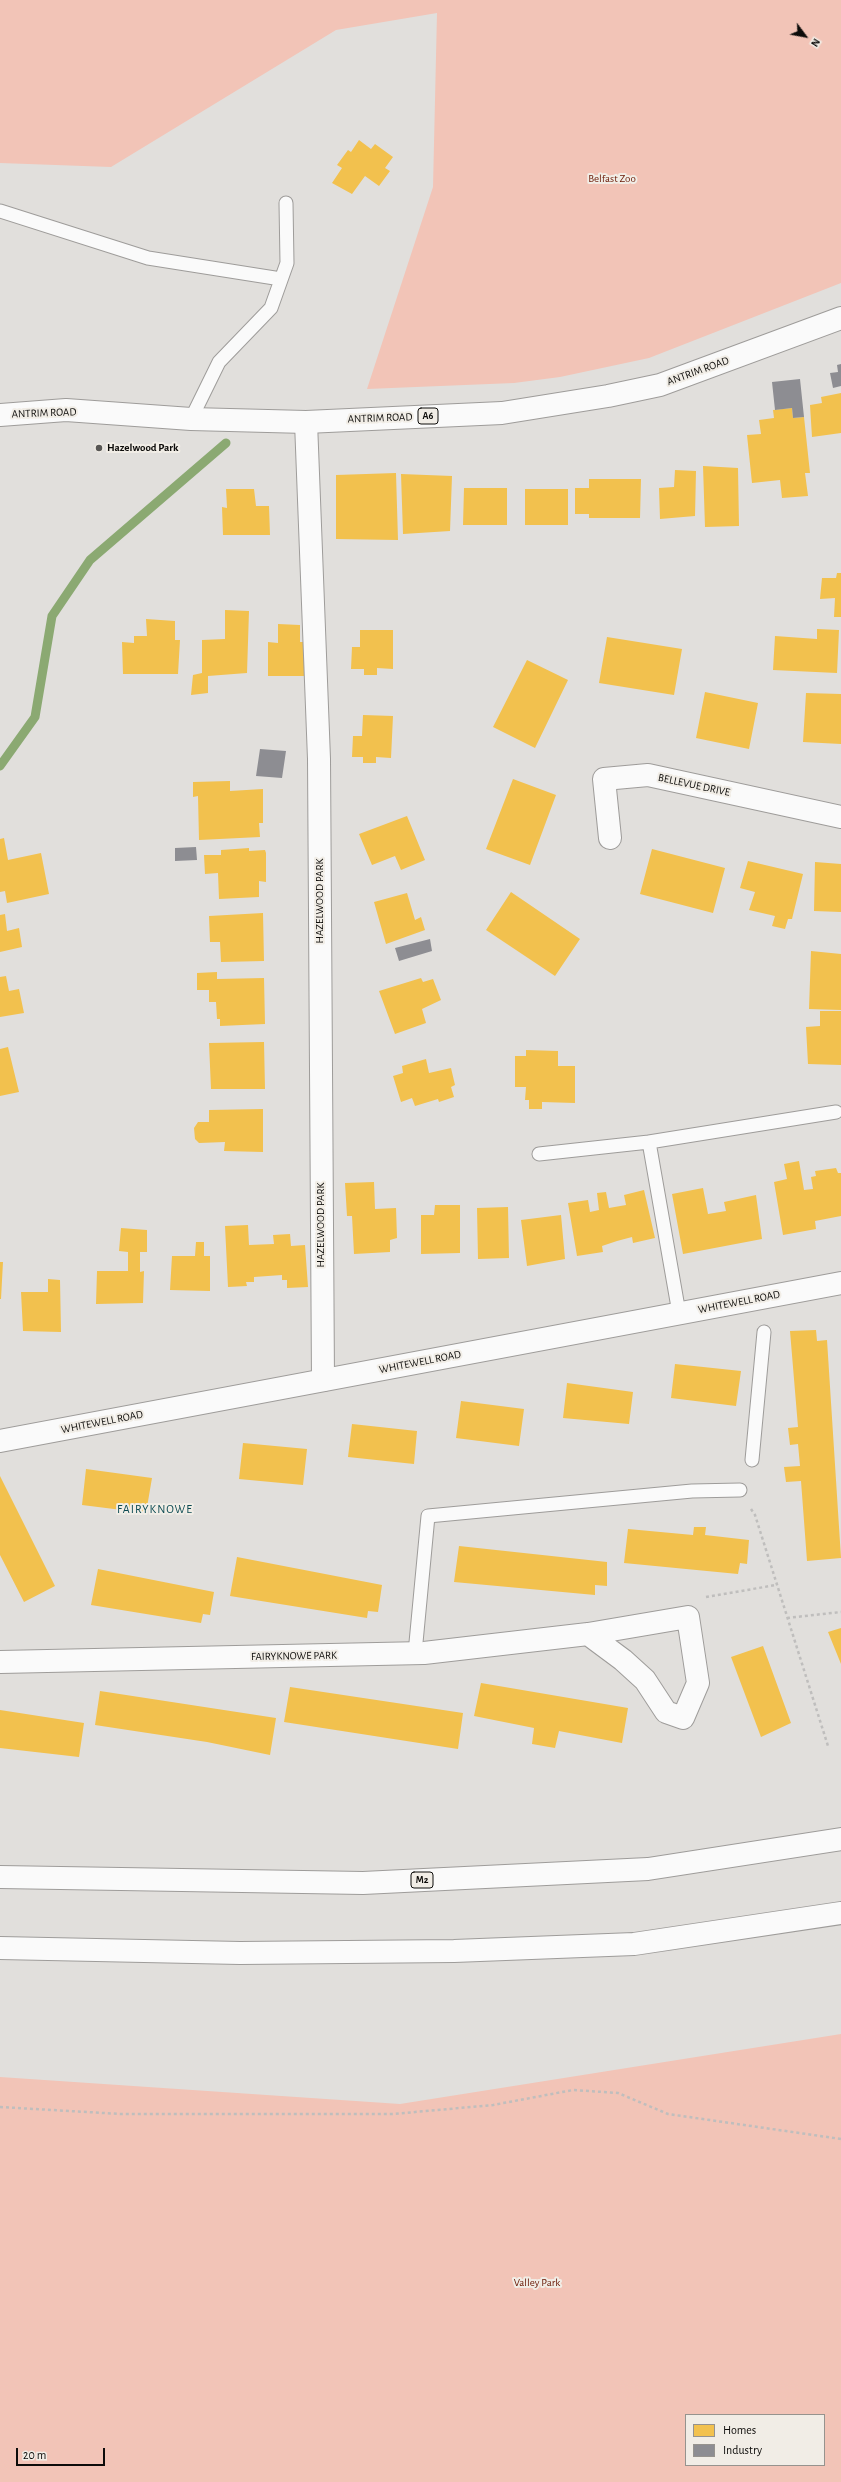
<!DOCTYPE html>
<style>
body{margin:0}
#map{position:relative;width:841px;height:2482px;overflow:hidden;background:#e1dfdc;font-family:"Alegreya Sans",sans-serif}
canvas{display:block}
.legend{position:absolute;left:685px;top:2414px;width:140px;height:52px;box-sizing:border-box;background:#f1ede6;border:1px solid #96938e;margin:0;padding:5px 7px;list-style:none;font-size:12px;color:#0d0c0a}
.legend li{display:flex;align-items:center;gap:8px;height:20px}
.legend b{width:20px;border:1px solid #96938e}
.north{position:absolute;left:785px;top:16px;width:40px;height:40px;-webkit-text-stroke:3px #f1ede6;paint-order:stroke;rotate:122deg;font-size:11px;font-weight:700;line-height:16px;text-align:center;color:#0d0c0a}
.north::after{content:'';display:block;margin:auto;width:14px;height:18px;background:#0d0c0a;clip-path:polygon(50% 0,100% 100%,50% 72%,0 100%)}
.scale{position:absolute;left:16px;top:2448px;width:89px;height:18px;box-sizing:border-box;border:2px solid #0d0c0a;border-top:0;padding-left:5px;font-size:12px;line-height:14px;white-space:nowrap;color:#0d0c0a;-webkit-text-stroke:3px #f1ede6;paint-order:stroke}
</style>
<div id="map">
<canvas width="841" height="2482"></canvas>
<ul class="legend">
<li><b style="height:11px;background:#f2c14e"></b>Homes</li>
<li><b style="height:11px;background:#8d8d92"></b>Industry</li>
</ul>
<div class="north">N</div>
<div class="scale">20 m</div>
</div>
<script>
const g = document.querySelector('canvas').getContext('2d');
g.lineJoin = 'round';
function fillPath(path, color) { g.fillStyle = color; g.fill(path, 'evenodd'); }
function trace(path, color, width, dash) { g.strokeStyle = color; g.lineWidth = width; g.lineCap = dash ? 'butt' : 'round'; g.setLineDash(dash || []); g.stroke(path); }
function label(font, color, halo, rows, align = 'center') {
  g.font = font + ' "Alegreya Sans",sans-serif'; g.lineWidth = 4; g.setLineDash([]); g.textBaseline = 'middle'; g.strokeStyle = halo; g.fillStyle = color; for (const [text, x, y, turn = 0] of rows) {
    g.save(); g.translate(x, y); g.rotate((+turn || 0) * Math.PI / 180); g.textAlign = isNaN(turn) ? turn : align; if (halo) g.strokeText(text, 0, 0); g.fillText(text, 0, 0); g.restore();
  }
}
fillPath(new Path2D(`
 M0,0H841V283L649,358L560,377L514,383L367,389L433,187L437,13L336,30L111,167L0,163Z
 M841,2034V2482H0V2077L400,2104ZM686,2415H824V2465H686Z`), '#f2c4b7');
fillPath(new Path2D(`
 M359,140L371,149L375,144L393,157L385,168L390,171L379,186L365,176L352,194L332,183L342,168L337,165L348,150L351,152Z
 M841,393V433L812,437L810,405L822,403L821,397Z
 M792,408L793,418L804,417L810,473H805L808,496L782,498L780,480L752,483L747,435L761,434L759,420L774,418L773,410Z
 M703,466L738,468L739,526L705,527Z
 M675,470L696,471L695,516L660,519L659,488L674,487Z
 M396,473L398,540L336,539V475Z
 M401,474L452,476L450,531L403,534Z
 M589,479H641L640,518H589V514H575V488H589Z
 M464,488H507V525H463Z
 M226,489H254L256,506H269L270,535H223L222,507L227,508Z
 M525,489H568V525H525Z
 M837,573H841V617H834L835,598L820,599L822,578H836Z
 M225,610L249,611L247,673L208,676V693L191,695L193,675L202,673V640L225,639Z
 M146,619L175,621V640H180L178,674H123L122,642L134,643V636H147Z
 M278,624L300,625V642H309L310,676H268V642L278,643Z
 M817,629L839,630L837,673L773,670L775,636L817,639Z
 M360,630H393V669L377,668V675H364V669H351L352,647H360Z
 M607,637L682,649L674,695L599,683Z
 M527,660L568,680L535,748L493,727Z
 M705,692L758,703L749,749L696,738Z
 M806,693L841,694V744L803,742Z
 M363,715L393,716L391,758L376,757V763H363V757H352L353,736H362Z
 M513,779L556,795L530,865L486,849Z
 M230,781V791L263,789V823H259L260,837L199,840L198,796L193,797V782Z
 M407,816L425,860L401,870L395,856L372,865L359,834Z
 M4,838L8,860L41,853L49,894L7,903L5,891L0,892V839Z
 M249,848V851L265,850L266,853V882L259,881V897L219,899L218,873L205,874L204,855H221V850Z
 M652,849L725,868L713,913L640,894Z
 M748,861L803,874L792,919H788L785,929L772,926L775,916L749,910L755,892L740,888Z
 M815,862L841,864V912L814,911Z
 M511,892L580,939L555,976L486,930Z
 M407,893L415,920L421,917L425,930L386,944L374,902Z
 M263,913L264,961L221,962L220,942H210L209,916Z
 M5,914L7,931L19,928L22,947L0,952V915Z
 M811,951L841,954V1010L809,1009Z
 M217,972V979L264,978L265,1024L220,1026V1019H217L216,1002H209V990H197V973Z
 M6,976L9,991L19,989L24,1013L0,1017V977Z
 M421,978L423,982L433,979L441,1000L422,1009L426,1023L395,1034L379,991Z
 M820,1011H841V1065L808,1064L806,1027L820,1026Z
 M264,1042L265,1089H211L209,1043Z
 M8,1047L19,1092L0,1096V1049Z
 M526,1050L558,1051V1066H575V1103L542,1102V1109H529V1100H525L526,1087H515V1056H526Z
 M426,1059L429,1073L451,1068L455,1085L451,1087L454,1097L439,1102L438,1099L415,1106L412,1098L401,1102L393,1076L403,1073L402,1066Z
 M263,1109V1152L224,1151L225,1142L199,1143L195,1139L194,1128L198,1122H209V1110Z
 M799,1161L804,1190L813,1189L811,1177L816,1176L815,1171L836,1168L838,1173H841V1216L815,1221L816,1229L783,1235L774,1182L787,1179L784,1164Z
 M374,1182L375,1209L396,1208L397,1238L390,1240V1252L354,1254L352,1216H347L345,1183Z
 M703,1188L708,1214L726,1211L724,1202L756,1195L762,1239L683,1254L672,1194Z
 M644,1190L655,1238L633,1243L632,1237L617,1241L602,1246L603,1252L577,1256L568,1203L588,1200L590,1212L599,1210L597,1193L606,1192L609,1208L626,1205L624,1195Z
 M435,1205H460V1253L421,1254V1215H434Z
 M508,1207L509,1258L478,1259L477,1208Z
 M561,1215L565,1259L527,1266L521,1220Z
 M248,1225L249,1245L274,1244L273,1235L290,1234L291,1246L305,1245L308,1287L287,1288V1280H282V1275L254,1277V1282H246L247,1286L228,1287L225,1226Z
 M121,1228L147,1230V1252H140V1272L144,1271L143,1303L96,1304L97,1271H128V1252L119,1251Z
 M196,1242H204V1256H210V1291L170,1290L172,1256H195Z
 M0,1262H3L1,1299H0Z
 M48,1279L60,1280L61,1332L23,1331L21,1292H48Z
 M816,1330L817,1341L827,1340L841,1558L807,1561L801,1481L786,1482L784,1467L800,1466L798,1444L790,1445L788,1428L798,1427L790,1331Z
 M675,1364L741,1371L736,1406L671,1398Z
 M567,1383L633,1392L629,1424L563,1418Z
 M461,1401L524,1409L519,1446L456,1438Z
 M352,1424L417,1431L414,1464L348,1457Z
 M243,1443L307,1449L303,1485L239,1479Z
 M86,1469L152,1478L146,1513L82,1505Z
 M0,1476L55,1586L24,1602L0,1555Z
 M694,1527H706L705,1535L749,1540L747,1564L740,1563L738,1574L624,1563L628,1529L693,1535Z
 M459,1546L607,1562V1586L595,1585V1595L454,1582Z
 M237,1557L382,1585L378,1612L368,1611L367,1618L230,1596Z
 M98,1569L214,1592L210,1615L203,1614L201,1623L91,1605Z
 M841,1628V1664L828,1632Z
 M763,1646L791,1723L761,1737L731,1657Z
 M481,1683L628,1708L622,1743L559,1731L555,1748L532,1744L534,1728L474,1716Z
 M290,1687L463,1713L458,1749L284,1722Z
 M100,1691L276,1718L270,1755L207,1742L95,1725Z
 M0,1710L84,1723L79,1757L0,1748Z`), '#f2c14e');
fillPath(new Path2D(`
 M841,364V386L833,388L830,373L838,372L837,365Z
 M800,379L804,417L793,418L792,408L775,410L772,382Z
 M260,749L286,751L282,778L256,776Z
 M196,847L197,860L175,861V848Z
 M430,939L432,951L399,961L395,948Z`), '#8d8d92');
trace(new Path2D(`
 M0,766L35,717L52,616L90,560L226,443`), '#8ba972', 9);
const service = new Path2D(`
 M0,211L148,258L281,279
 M191,419L219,362L271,308L287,263L286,203
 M649,1142L679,1313
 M539,1154L649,1142L836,1112
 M752,1460L764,1332
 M415,1653L428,1516L692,1491L740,1490`);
const minor = new Path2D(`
 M306,422L319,759L323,1380
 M610,838L604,779L648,775L841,817
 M0,1662L424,1653L588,1634L688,1617L698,1683L683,1718L666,1712L645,1680L623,1660L588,1634`);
const tertiary = new Path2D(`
 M0,1441L841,1283`);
const primary = new Path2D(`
 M0,415L66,410L191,419L306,422L502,413L608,396L660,385L841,318`);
const motorway = new Path2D(`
 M0,1877L363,1883L648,1869L841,1839
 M0,1948L240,1953L454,1951L634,1944L841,1913`);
trace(service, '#9e9c9a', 15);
trace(minor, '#9e9c9a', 24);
trace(tertiary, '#9e9c9a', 24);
trace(primary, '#9e9c9a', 24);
trace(motorway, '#9e9c9a', 24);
trace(new Path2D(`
 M751,1509L755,1515L828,1746
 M706,1597L776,1585
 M787,1618L841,1612
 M0,2107L121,2114H393L493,2105L573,2090L618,2093L668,2114L841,2139`), '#bfbebd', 2.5, [3, 3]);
trace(service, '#fafafa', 13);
trace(minor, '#fafafa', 22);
trace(tertiary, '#fafafa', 22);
trace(primary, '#fafafa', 22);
trace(motorway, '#fafafa', 22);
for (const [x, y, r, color] of [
 [99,448,4,"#575654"]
]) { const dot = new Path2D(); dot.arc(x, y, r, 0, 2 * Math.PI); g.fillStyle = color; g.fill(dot); trace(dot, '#f1ede6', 1.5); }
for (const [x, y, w] of [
 [428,416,20],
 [422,1880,22]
]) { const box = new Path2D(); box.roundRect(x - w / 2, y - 8, w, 16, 3); g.fillStyle = '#f1ede6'; g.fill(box); trace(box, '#0d0c0a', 1); }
label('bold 10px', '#0d0c0a', null, [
 ["A6",428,416],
 ["M2",422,1880]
]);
label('11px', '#691703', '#f1ede6', [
 ["Belfast Zoo",612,179],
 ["Valley Park",537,2283]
]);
label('11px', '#0d0c0a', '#f1ede6', [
 ["ANTRIM ROAD",698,371,-20],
 ["ANTRIM ROAD",44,413,-2],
 ["ANTRIM ROAD",380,418,-2],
 ["BELLEVUE DRIVE",694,785,12],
 ["HAZELWOOD PARK",320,901,-90],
 ["HAZELWOOD PARK",321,1225,-90],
 ["WHITEWELL ROAD",739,1302,-11],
 ["WHITEWELL ROAD",420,1362,-11],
 ["WHITEWELL ROAD",102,1422,-11],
 ["FAIRYKNOWE PARK",294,1656,-1]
]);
label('bold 11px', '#0d0c0a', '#f1ede6', [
 ["Hazelwood Park",107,448]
], 'left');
g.letterSpacing = '1px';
label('12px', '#0b4a52', '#f1ede6', [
 ["FAIRYKNOWE",155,1509]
]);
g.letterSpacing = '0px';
</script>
